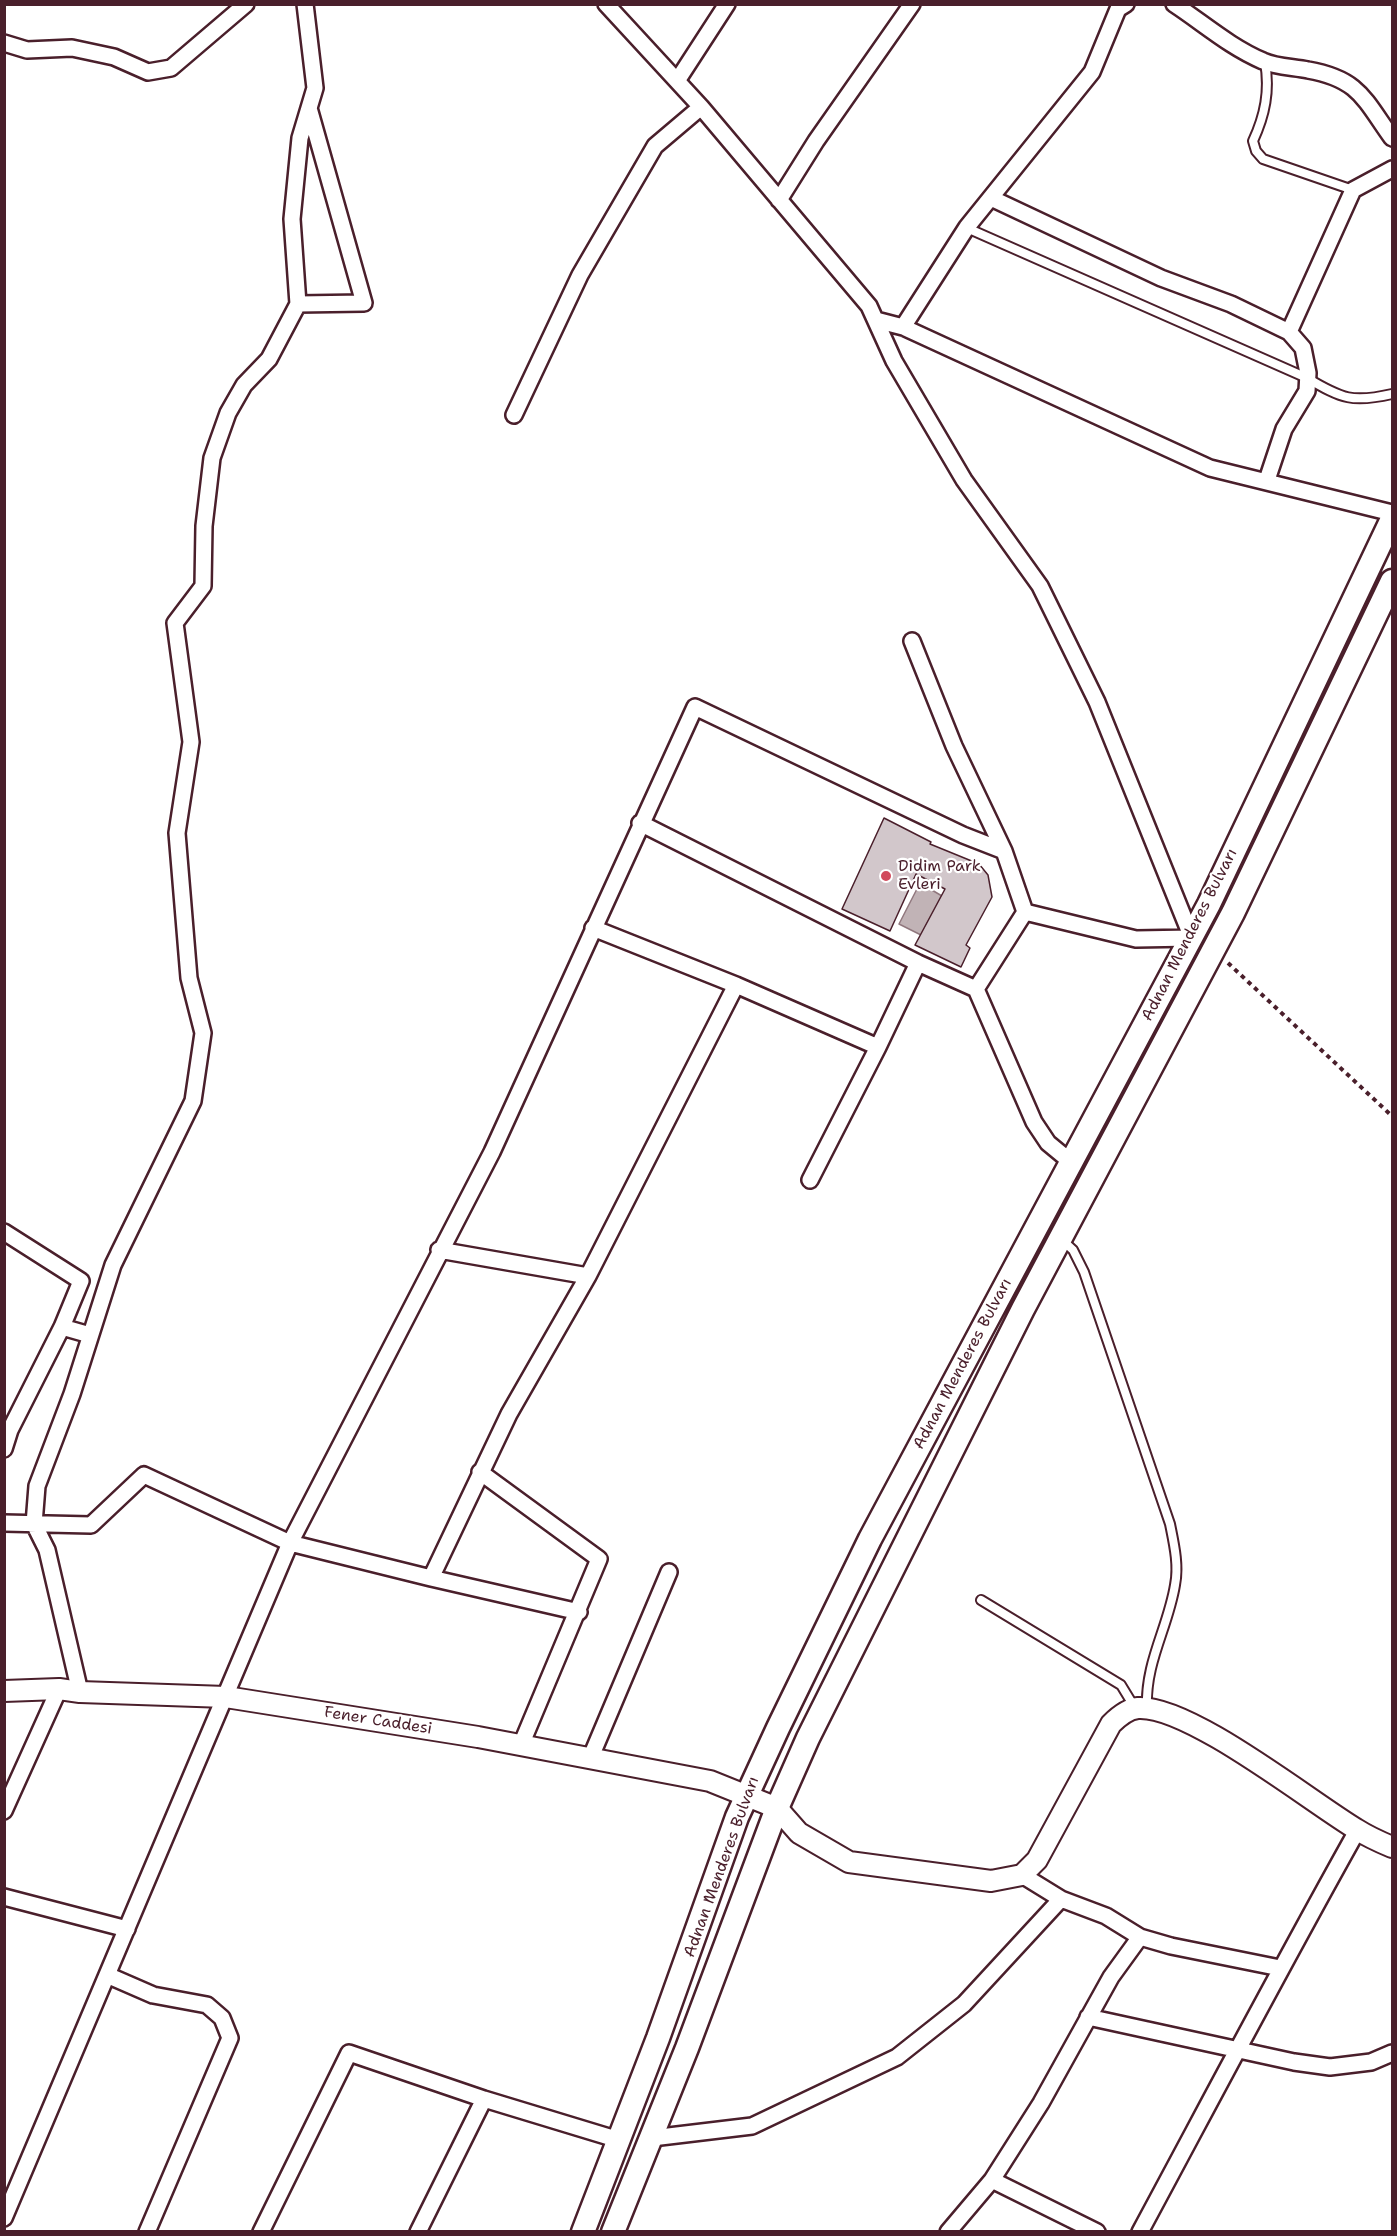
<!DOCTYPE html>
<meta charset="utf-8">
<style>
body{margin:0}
#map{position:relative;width:1397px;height:2236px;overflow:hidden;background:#fff;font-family:"Shantell Sans",sans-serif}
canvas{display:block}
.frame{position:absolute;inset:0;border:6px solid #4a1f2b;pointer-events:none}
</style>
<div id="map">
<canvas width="1397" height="2236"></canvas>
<div class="frame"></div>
</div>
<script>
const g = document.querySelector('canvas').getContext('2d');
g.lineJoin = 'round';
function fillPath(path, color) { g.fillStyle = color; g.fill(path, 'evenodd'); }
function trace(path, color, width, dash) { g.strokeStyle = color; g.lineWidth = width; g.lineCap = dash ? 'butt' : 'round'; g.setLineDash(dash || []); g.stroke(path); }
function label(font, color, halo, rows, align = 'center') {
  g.font = font + ' "Shantell Sans",sans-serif'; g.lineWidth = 4.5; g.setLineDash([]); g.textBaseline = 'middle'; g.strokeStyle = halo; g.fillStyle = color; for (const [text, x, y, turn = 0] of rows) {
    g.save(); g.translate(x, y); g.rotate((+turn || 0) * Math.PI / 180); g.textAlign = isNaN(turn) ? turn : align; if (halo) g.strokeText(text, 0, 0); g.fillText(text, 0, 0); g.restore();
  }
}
const water = new Path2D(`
 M920,883L942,896L921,935L899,924Z`);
fillPath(water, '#c1b3b6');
trace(water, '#91787e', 1.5);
const building = new Path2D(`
 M884,818L931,842L930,844L979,864L988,875L992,897L966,945L970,948L961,967L915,945L945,889L916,874L890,931L842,909Z`);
fillPath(building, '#d2c7cb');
trace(building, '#4a1f2b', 1.5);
const service = new Path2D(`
 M1265,62C1270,91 1265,115 1253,141L1256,151L1263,159L1353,190
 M967,228L1307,378C1342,399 1353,403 1392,394
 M1062,1240L1073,1250L1084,1272L1170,1524C1174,1544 1179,1565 1175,1585C1168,1628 1145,1662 1147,1708
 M981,1600L1121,1685L1135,1708`);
const minor = new Path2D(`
 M606,4L701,107L869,306L894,361L964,480L1040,586L1097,702L1192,938L1136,939L1025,912
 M1174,4C1203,23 1230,47 1263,61C1276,67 1293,67 1308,70C1359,79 1364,99 1392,138
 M4,43L27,50L72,48L114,57L148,72L171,68L246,4
 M677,81L727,4
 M991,198L1161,278L1231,304L1289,332L1303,348L1308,373L1307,391L1284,429L1267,480
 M779,200L816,141L912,4
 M298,304L364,303L309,108
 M876,320L903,327L1210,468L1392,513
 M903,327L967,227L1092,72L1118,9L1126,4
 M1289,332L1353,190L1392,169
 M514,415L580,275L655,146L701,107
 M912,641L954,746L1004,851L1025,912L976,989
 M640,823L918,963L976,989L1034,1122L1048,1143L1071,1162
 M593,928L736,985L878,1047
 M810,1180L878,1047L918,963
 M4,1232L81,1281L62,1327L10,1430L4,1449
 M439,1250L588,1276
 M62,1327L90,1335
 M480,1472L599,1559L521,1745
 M4,1523L91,1525L144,1475L290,1543L431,1578L509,1414L588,1276L736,985
 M431,1578L579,1612
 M80,1692L47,1550L34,1524L37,1486L72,1394L113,1265L193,1101L203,1033L189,978L177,833L191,742L175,623L203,586L204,526L212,458L228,413L244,385L269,359L298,304L292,219L300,138L315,88L305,4
 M590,1759L669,1572
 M4,1811L59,1689
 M1022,1875L1061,1899L1106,1916L1140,1937L1171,1946L1280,1968
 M4,1897L127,1929
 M107,1975L153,1995L207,2005L222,2018L230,2038L147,2232
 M1088,2017L1294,2062L1330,2067L1371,2062L1392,2053
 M652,2138L752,2126L897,2057L964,2004L1061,1899
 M992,2180L1097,2232
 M4,2218L290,1543L492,1152L695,707L963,835L1004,851
 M261,2232L349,2053L484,2099L619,2140
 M418,2232L484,2099
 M948,2232L992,2180L1041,2103L1111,1977L1140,1937
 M1140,2232C1212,2098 1283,1963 1357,1831`);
const tertiary = new Path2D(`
 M4,1691L59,1689L80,1692L226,1697L478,1737L710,1781L777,1808L799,1833L849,1862L991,1881L1022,1875L1037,1860L1111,1724C1118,1717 1127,1709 1138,1708C1189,1705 1308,1800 1356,1829C1367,1836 1380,1842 1392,1847`);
const secondary = new Path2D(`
 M583,2232L658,2038L737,1817L778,1728L870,1539L1209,904L1392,519
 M613,2232L687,2048L777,1808L808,1738L1023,1309L1233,913L1392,581`);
trace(service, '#4a1f2b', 12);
trace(minor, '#4a1f2b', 20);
trace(tertiary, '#4a1f2b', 24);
trace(secondary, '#4a1f2b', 27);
trace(new Path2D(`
 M1228,963L1392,1116`), '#4a1f2b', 4, [4.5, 4.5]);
trace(service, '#fff', 8);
trace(minor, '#fff', 15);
trace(tertiary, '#fff', 20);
trace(secondary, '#fff', 22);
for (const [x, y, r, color] of [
 [886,876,6,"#d1495b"]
]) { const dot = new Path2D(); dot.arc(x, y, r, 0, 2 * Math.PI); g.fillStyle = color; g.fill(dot); trace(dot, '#fff', 2); }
label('16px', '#4a1f2b', '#fff', [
 ["Didim Park",898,867],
 ["Evleri",898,885]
], 'left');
label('16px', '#4a1f2b', '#fff', [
 ["Adnan Menderes Bulvarı",1190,935,-63],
 ["Adnan Menderes Bulvarı",963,1364,-62],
 ["Fener Caddesi",378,1721,9],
 ["Adnan Menderes Bulvarı",722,1867,-70]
]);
</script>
